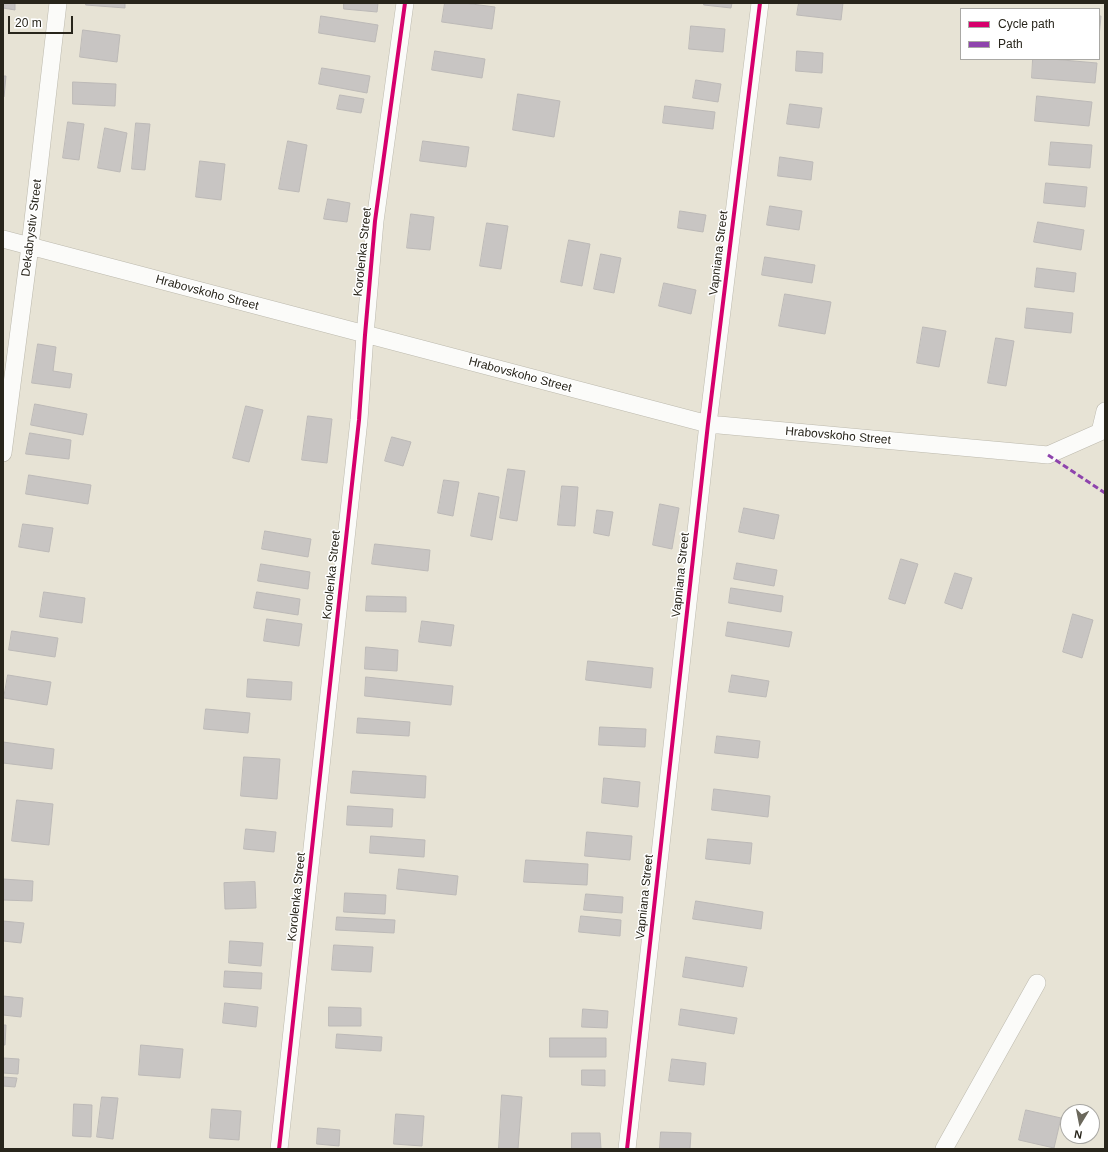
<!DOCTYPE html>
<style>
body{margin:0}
#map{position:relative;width:1108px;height:1152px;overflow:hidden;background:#e7e3d5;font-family:Helvetica,sans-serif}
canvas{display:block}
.frame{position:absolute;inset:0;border:4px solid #28251b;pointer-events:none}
.legend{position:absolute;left:960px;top:8px;width:140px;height:52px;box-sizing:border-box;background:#fff;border:1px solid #a9a8a4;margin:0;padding:5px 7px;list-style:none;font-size:12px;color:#28251b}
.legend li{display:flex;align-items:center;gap:8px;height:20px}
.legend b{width:20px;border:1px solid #a9a8a4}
.north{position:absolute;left:1060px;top:1104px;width:40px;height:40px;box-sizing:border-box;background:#fff;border:1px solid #a9a8a4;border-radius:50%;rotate:190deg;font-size:11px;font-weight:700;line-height:16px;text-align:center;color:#28251b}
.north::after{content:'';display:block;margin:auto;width:14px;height:18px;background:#6b685c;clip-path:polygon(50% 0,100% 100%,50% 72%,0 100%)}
.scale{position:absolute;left:8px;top:16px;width:65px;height:18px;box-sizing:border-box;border:2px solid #28251b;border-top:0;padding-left:5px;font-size:12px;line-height:14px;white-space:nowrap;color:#28251b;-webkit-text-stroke:3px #fff;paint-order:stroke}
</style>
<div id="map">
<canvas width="1108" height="1152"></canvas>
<div class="frame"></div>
<ul class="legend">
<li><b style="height:5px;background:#d6006c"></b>Cycle path</li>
<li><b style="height:5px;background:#8e44ad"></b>Path</li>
</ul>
<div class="north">N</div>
<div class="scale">20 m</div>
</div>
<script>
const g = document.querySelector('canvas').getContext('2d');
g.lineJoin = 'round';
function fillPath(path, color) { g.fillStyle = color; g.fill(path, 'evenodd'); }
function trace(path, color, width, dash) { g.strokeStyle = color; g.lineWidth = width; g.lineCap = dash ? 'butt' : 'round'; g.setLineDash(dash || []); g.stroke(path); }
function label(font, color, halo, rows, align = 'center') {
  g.font = font + ' Helvetica,sans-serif'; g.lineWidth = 3; g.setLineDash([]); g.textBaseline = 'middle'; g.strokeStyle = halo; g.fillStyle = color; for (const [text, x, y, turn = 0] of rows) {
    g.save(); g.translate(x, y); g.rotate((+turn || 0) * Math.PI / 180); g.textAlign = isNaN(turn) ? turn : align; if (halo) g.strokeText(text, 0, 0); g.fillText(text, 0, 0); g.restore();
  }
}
const building = new Path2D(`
 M3,3H15V10L3,8Z
 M86,3H125V8L86,5Z
 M344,3H378L377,12L344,9Z
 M445,3H464L495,7L492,29L442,22Z
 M704,3H732L731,8L704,5Z
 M799,3H843L841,20L797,15Z
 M321,16L378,25L375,42L319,33Z
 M1099,16H1101L1099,37Z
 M691,26L725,29L723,52L689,49Z
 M83,30L120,35L117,62L80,57Z
 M435,51L485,59L482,78L432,70Z
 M797,51L823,53L822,73L796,71Z
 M1033,59H1051L1097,63L1095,83L1032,78Z
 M322,68L370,76L367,93L319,84Z
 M3,76H6L4,97H3Z
 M696,80L721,84L718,102L693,98Z
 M73,82L116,84L115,106L73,104Z
 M518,94L560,101L554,137L513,130Z
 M340,95L364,99L361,113L337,109Z
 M1037,96L1092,102L1089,126L1035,121Z
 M790,104L822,108L819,128L787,124Z
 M665,106L715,112L713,129L663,123Z
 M68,122L84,124L79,160L63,158Z
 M136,123L150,124L145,170L132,169Z
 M105,128L127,133L120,172L98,168Z
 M288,141L307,145L299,192L279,189Z
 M423,141L469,147L466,167L420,161Z
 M1051,142L1092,145L1090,168L1049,165Z
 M780,157L813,162L811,180L778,176Z
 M200,161L225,164L221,200L196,197Z
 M1046,183L1087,187L1085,207L1044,203Z
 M328,199L350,203L347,222L324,219Z
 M770,206L802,211L799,230L767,225Z
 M680,211L706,215L703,232L678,228Z
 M411,214L434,217L430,250L407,248Z
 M1038,222L1084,230L1081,250L1034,242Z
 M487,223L508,226L501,269L480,266Z
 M569,240L590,244L582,286L561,282Z
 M601,254L621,258L614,293L594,289Z
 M765,257L815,265L812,283L762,275Z
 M1037,268L1076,273L1074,292L1035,287Z
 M664,283L696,290L691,314L659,306Z
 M785,294L831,302L825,334L779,326Z
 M1027,308L1073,313L1071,333L1025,328Z
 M923,327L946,331L939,367L917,363Z
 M996,338L1014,341L1006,386L988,383Z
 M38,344L56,347L53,371L72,374L70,388L32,383Z
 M35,404L87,414L83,435L31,425Z
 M246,406L263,410L249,462L233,458Z
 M308,416L332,419L327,463L302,460Z
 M30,433L71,440L69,459L26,454Z
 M392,437L411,442L403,466L385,461Z
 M508,469L525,471L517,521L500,518Z
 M29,475L91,485L88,504L26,494Z
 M444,480L459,482L453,516L438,513Z
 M562,486L578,487L575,526L558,525Z
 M479,493L499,497L492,540L471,536Z
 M660,504L679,508L672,549L653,545Z
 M744,508L779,515L774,539L739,532Z
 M597,510L613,512L609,536L594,533Z
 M23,524L53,528L49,552L19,547Z
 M265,531L311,539L308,557L262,549Z
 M375,544L430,550L428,571L372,564Z
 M901,559L918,564L905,604L889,599Z
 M737,563L777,570L774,586L734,579Z
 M261,564L310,572L308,589L258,581Z
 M955,573L972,578L962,609L945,603Z
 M731,588L783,596L781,612L729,603Z
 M44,592L85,598L82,623L40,617Z
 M257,592L300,599L298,615L254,608Z
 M367,596L406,597V612L366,611Z
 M1073,614L1093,620L1082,658L1063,652Z
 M267,619L302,624L299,646L264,641Z
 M422,621L454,625L451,646L419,642Z
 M728,622L792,632L789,647L726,636Z
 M12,631L58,638L55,657L9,650Z
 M366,647L398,650L397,671L365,669Z
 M588,661L653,668L651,688L586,680Z
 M8,675L51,682L47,705L4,698Z
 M732,675L769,681L766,697L729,692Z
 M366,677L453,686L451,705L365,696Z
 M248,679L292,682L291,700L247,697Z
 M206,709L250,713L248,733L204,729Z
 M358,718L410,722L409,736L357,733Z
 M600,727L646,729L645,747L599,745Z
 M717,736L760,741L758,758L715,753Z
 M3,742L54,749L52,769L3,763Z
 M244,757L280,759L277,799L241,796Z
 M353,771L426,776L425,798L351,793Z
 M604,778L640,782L638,807L602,803Z
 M714,789L770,796L768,817L712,810Z
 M17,800L53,804L49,845L12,841Z
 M348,806L393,809L392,827L347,825Z
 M246,829L276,832L274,852L244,849Z
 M587,832L632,836L630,860L585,856Z
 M371,836L425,840L424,857L370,853Z
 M708,839L752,843L750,864L706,859Z
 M526,860L588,864L587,885L524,882Z
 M399,869L458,876L456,895L397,889Z
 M3,879L33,881L32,901L3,900Z
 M255,882L256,908L225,909L224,883Z
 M345,893L386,895L385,914L344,912Z
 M586,894L623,897L622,913L584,910Z
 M696,901L763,912L761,929L693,919Z
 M581,916L621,920L620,936L579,932Z
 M337,917L395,920L394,933L336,930Z
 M3,921L24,923L21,943L3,941Z
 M230,941L263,943L261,966L229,963Z
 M334,945L373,947L371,972L332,970Z
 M686,957L747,967L743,987L683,977Z
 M225,971L262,973L261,989L224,987Z
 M3,996L23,998L21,1017L3,1015Z
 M225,1003L258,1007L256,1027L223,1023Z
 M329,1007L361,1008V1026H329Z
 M583,1009L608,1011L607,1028L582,1027Z
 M681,1009L737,1018L734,1034L679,1025Z
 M3,1025H6L5,1045H3Z
 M337,1034L382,1037L381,1051L336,1048Z
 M550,1038H606V1057H550Z
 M141,1045L183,1049L180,1078L139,1075Z
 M3,1058L19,1059L18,1074L3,1073Z
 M672,1059L706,1063L704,1085L669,1081Z
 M582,1070H605V1086L582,1085Z
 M3,1077L17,1078L15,1087L3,1086Z
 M502,1095L522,1097L518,1149H499Z
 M102,1097L118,1098L113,1139L97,1137Z
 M74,1104L92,1105L91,1137L73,1136Z
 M212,1109L241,1111L239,1140L210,1138Z
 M1026,1110L1061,1118L1054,1148L1019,1140Z
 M396,1114L424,1116L422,1146L394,1144Z
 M318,1128L340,1130L339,1146L317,1144Z
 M661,1132L691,1133L690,1149H660Z
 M572,1133H600L601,1149H572Z`);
fillPath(building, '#c8c5c3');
trace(building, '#bcb9b7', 1);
const minor = new Path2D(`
 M3,239L708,424L1048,455L1100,432L1105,411
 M3,453L30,246L58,3
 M279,1149L359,420L365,335L375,221L405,3
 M627,1149L708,424L760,3
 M944,1149L1037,983`);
trace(minor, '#bcb9ad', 18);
trace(minor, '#fbfbf9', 17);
trace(new Path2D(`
 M1048,455L1105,493`), '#8e44ad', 3, [6, 3]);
trace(new Path2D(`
 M279,1149L359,420L365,335L375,221L405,3
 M627,1149L708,424L760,3`), '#d6006c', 4);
label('12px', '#28251b', '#fff', [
 ["Dekabrystiv Street",32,228,-83],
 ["Korolenka Street",363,252,-84],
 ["Vapniana Street",719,253,-83],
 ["Hrabovskoho Street",207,293,15],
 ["Hrabovskoho Street",520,375,15],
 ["Hrabovskoho Street",838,436,5],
 ["Korolenka Street",332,575,-84],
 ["Vapniana Street",681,575,-84],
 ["Korolenka Street",297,897,-84],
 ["Vapniana Street",645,897,-84]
]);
</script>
